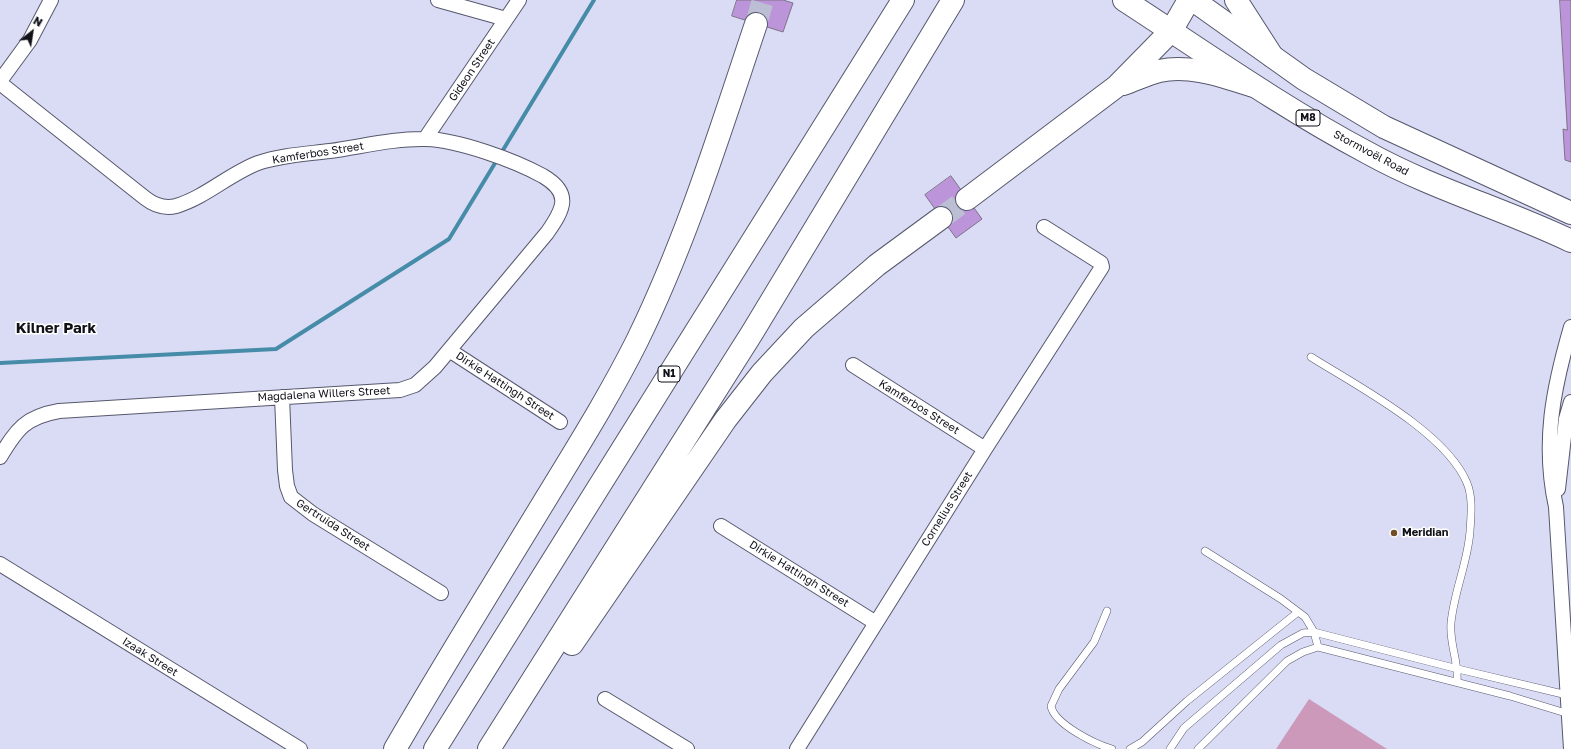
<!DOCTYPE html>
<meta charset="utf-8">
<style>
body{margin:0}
#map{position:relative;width:1571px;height:749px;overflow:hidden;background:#dadcf5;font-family:"Golos Text",sans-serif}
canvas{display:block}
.north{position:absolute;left:12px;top:12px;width:40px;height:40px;-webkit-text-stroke:3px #fff;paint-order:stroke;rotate:30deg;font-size:11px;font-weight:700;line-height:16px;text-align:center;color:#101119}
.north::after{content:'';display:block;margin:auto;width:14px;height:18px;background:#101119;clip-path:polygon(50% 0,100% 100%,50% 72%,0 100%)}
</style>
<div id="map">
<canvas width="1571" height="749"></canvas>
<div class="north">N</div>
</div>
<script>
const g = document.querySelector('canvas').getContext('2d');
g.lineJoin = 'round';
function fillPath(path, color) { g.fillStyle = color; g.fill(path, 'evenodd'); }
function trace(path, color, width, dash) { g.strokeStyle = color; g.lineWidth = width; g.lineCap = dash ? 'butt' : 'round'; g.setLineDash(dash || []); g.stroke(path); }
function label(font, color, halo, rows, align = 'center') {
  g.font = font + ' "Golos Text",sans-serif'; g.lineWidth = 3; g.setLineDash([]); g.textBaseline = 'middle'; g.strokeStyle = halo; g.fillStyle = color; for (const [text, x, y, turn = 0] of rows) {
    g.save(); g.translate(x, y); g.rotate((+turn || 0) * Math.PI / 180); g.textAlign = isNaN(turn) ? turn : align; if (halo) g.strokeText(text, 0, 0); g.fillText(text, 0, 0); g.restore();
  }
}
fillPath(new Path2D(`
 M1309,699L1387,749H1276Z`), '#c9b');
trace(new Path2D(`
 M0,363L276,349L449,239L594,0`), '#468ca8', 4);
const building = new Path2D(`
 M737,0H783L793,3L783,32L732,16Z
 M1560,0H1571V162L1565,160L1563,129L1567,130Z
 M951,176L982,219L956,238L925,195Z`);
fillPath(building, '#bc94d9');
trace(building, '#7e7387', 1);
trace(new Path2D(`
 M756,24L763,0
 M941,218L967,199`), '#bcbed4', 22, [22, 11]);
const service = new Path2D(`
 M1311,357C1357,386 1446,432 1467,483C1473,498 1471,515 1470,531C1468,562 1454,591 1451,623C1449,643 1459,662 1457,682
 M1205,551L1281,599L1305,617L1314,632L1318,647
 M1107,611L1094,642L1059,689L1051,706C1054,724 1095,744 1112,749
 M1130,749L1142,742L1187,701L1298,612
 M1170,749L1184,728L1281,645L1303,633L1314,632L1458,669L1567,695
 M1198,749L1287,661L1303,652L1318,647L1510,696L1569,714`);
const minor = new Path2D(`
 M438,0L506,19
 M0,81L30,40L51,0
 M0,83L145,198C154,205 164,209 176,206C206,197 229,174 258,163C281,155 306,154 330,151C360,147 395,138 426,139C458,140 514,160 543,176C572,193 564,209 547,233L435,367L415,385L400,390L59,411C25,417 17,429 0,457
 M425,139L519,0
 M449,350L560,422
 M853,365L985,449
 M282,397L285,470L287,486L291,497L313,514L441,593
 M1558,489L1566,419L1571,402
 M721,526L876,623
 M0,564L300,749
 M605,699L687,749
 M797,749L985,449L1102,267L1101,263L1044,227
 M1571,749L1556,507C1542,443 1553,389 1571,327`);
const primary = new Path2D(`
 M1124,0C1204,52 1283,108 1368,153C1433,189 1504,209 1571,241
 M1193,0L1304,79L1384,127L1571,213`);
const motorway = new Path2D(`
 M1236,0L1272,56
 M1123,84C1135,80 1147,74 1159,71C1191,64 1224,77 1254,86
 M967,199L1117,86L1171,31L1189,0
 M572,644L726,419L762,373L804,328L877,265L941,218
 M395,749C444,664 496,581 547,497C578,446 610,395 637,341C687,239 720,131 756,24
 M435,749L903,0
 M489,749L752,333L953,0`);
trace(service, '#56586d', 8);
trace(minor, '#56586d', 16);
trace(primary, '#56586d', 24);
trace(motorway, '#56586d', 24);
trace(service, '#fff', 7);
trace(minor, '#fff', 14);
trace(primary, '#fff', 22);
trace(motorway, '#fff', 22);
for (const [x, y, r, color] of [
 [1394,533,4,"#714d28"]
]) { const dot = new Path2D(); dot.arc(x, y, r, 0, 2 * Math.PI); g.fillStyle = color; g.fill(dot); trace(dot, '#fff', 1.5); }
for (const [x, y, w] of [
 [1308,118,24],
 [669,374,22]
]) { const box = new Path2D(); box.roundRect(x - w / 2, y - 8, w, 16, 3); g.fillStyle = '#fff'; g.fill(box); trace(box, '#101119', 1); }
label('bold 10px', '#101119', null, [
 ["M8",1308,118],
 ["N1",669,374]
]);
label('11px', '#101119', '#fff', [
 ["Gideon Street",472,70,-56],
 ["Kamferbos Street",318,153,-9],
 ["Stormvoël Road",1371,153,28],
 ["Dirkie Hattingh Street",505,386,33],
 ["Magdalena Willers Street",324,394,-3],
 ["Kamferbos Street",919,407,32],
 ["Cornelius Street",947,509,-58],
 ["Gertruida Street",333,525,33],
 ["Dirkie Hattingh Street",799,574,32],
 ["Izaak Street",150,657,32]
]);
label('bold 11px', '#101119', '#fff', [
 ["Meridian",1402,533]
], 'left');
label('bold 15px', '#101119', '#fff', [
 ["Kilner Park",56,328]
]);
</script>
